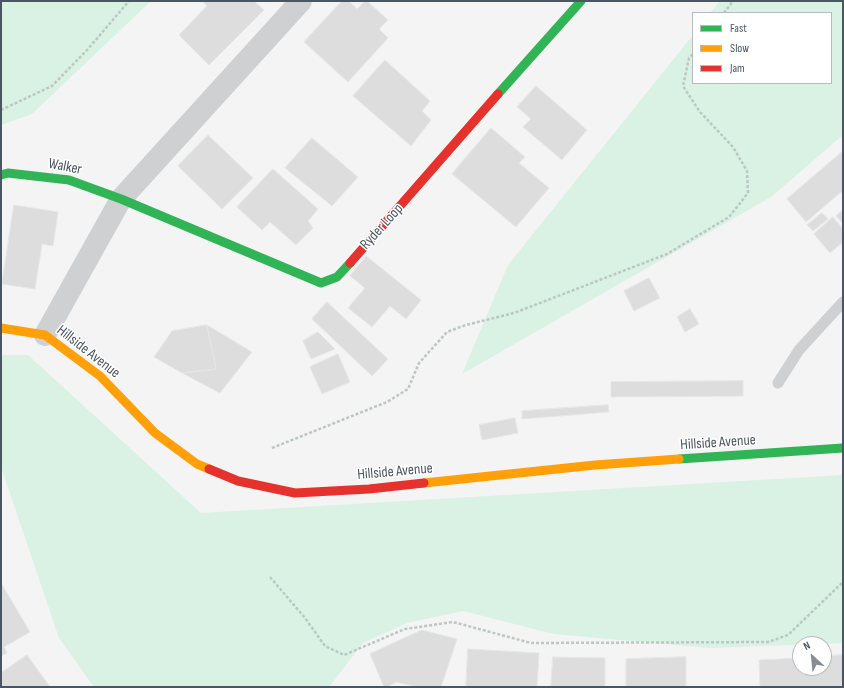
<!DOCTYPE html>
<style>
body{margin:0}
#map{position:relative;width:844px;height:688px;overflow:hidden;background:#f4f4f4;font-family:"Sofia Sans Condensed",sans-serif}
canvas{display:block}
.frame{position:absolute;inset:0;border:2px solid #4a5661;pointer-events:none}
.legend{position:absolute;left:692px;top:12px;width:140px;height:72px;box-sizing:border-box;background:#fff;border:1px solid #b7bbc0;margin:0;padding:5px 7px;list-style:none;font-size:12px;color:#4a5661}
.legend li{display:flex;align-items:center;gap:8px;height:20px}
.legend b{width:20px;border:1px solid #b7bbc0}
.north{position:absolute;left:792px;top:636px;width:40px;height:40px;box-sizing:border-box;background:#fff;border:1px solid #b7bbc0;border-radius:50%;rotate:333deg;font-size:11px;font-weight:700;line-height:16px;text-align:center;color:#4a5661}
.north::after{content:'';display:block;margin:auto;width:14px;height:18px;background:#868d94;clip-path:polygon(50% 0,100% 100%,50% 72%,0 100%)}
</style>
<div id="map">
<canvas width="844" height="688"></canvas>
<div class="frame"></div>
<ul class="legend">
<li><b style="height:5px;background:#30b455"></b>Fast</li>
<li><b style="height:5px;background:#ff9f0a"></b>Slow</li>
<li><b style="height:5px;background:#e5322d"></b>Jam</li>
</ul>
<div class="north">N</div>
</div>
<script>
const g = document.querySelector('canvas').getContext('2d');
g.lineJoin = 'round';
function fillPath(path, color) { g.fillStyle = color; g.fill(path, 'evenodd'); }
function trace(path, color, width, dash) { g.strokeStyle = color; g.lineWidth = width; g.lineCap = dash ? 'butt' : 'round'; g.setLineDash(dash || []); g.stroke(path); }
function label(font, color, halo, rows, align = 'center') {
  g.font = font + ' "Sofia Sans Condensed",sans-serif'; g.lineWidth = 3; g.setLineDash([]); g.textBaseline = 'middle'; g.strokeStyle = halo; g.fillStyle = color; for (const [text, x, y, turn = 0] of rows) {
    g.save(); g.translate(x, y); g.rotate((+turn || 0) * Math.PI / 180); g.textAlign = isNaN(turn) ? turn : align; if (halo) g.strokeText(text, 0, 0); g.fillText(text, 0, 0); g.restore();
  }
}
fillPath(new Path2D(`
 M1,1H151L32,114L1,125Z
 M720,1H843V135L771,197L462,374L508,265L693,35V83H831V13H710Z
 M1,355H28L201,513L843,475V643L709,648L554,634L463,611L407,623L363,643L329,687H94L59,638L1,467Z`), '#d9f2e3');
const building = new Path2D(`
 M202,1H254L264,10L209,65L179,35L207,6Z
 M342,1H349L357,9L365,1H367L388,20L379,29L388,38L348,82L304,42Z
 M385,60L430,101L422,111L431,120L411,146L353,96Z
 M536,86L587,130L562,160L523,127L531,119L517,107Z
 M491,128L525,157L519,163L549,188L516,227L452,174Z
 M208,135L253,178L222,209L178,166Z
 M312,138L358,177L332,206L285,168Z
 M843,151V195L841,192L806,222L787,199Z
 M273,169L318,209L308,221L313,228L296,245L270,222L262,230L237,207Z
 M14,205L58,212L53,246L42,244L35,289L2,284Z
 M843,210V224L836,216Z
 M822,213L828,219L813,231L807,225Z
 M833,217L843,229V242L830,253L814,234Z
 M366,256L421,300L406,319L390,306L372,327L348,308L365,288L350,276Z
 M649,278L660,298L634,311L624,291Z
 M327,302L388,359L372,376L312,319Z
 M690,309L699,324L685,332L677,317Z
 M207,325L216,369L182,373L154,357L172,331Z
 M207,325L252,352L220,393L182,373L216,369Z
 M318,332L335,349L311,359L303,341Z
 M338,354L350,382L322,394L310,367Z
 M743,381V396L611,397V382Z
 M608,405L609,412L522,419V411Z
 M515,418L518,433L482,440L479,425Z
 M1,583L30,632L4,647L7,653L1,656Z
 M422,630L457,639L441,687H418L396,682L388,687H384L370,654Z
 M468,649L539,653L537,687H466Z
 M27,655L50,687H1V673Z
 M843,655V687H760L759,660L800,658V668H824V656Z
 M553,657L605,658V687H551Z
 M686,657V687H626V659Z`);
fillPath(building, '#ddddde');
trace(building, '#e5e6e7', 1);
trace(new Path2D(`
 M724,13L733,1
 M1,110L52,86L88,49L129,1
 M272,448L387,402L408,389L419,363L447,332L466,325L514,313L667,254L729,217L748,193L747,171L733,147L700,112L683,86L689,58L693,54
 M270,577L305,618L325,646L344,655L405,629L453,622L531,643L768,642L788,635L843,582`), '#bcc7c4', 2.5, [3, 2]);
trace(new Path2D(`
 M778,383L799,350L843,302`), '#ced0d2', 11);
trace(new Path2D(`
 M45,335L121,199L301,1`), '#ced0d2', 22);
trace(new Path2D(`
 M498,94L581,1
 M1,175L8,173L69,180L121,199L321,283L337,277L350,263
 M679,459L843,448`), '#30b455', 9);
trace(new Path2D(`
 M1,328L45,335L100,376L155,433L197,464L209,469
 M424,483L595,465L679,459`), '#ff9f0a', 9);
trace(new Path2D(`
 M350,263L498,94
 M209,469L238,481L295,493L369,489L424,483`), '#e5322d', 9);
label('15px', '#4a5661', '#fff', [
 ["Walker",65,167,11],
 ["Ryder Loop",382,227,-48],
 ["Hillside Avenue",88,352,38],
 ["Hillside Avenue",718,443,-4],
 ["Hillside Avenue",395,472,-5]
]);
</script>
